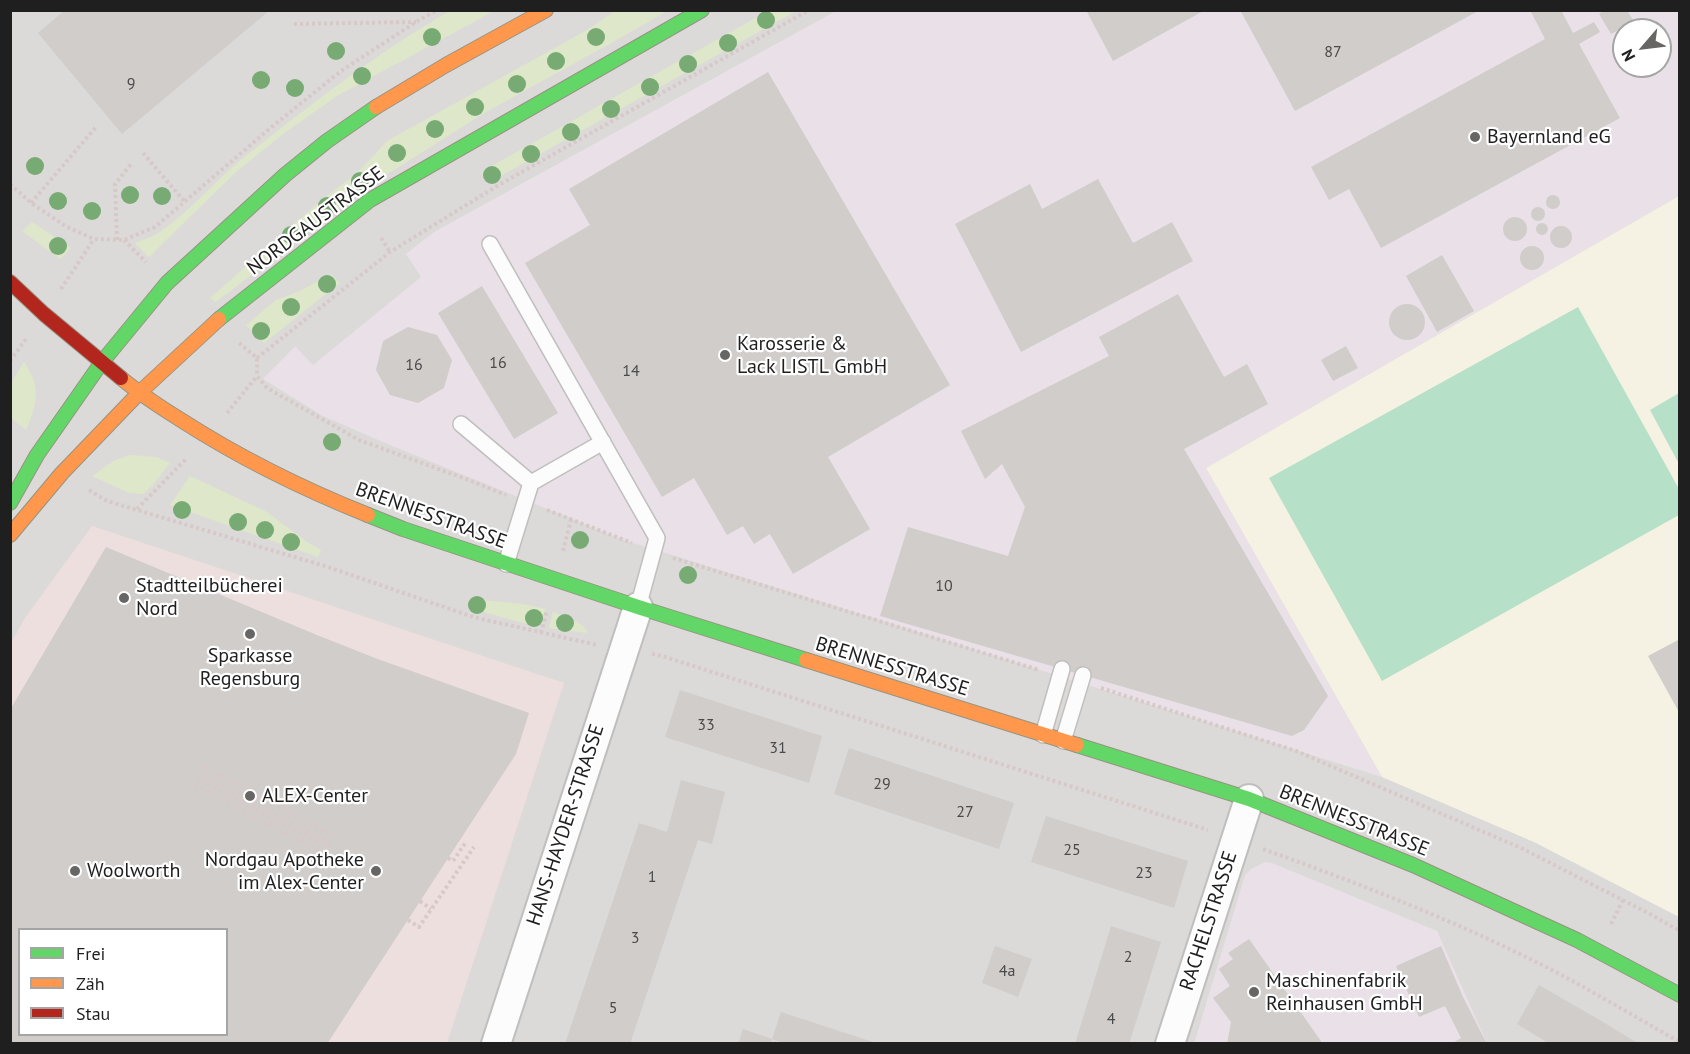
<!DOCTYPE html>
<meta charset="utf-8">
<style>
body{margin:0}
#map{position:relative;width:1690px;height:1054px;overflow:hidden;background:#edeae8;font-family:"PT Sans",sans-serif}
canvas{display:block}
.frame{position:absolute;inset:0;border:12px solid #1f1f1f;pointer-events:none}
.legend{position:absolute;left:18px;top:928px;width:210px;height:108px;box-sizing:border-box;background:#fff;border:2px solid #a5a5a5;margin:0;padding:8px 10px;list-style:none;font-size:18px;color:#1f1f1f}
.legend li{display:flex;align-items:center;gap:12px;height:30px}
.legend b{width:30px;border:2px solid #a5a5a5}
.north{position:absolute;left:1612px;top:18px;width:60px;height:60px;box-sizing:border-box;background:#fff;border:2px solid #a5a5a5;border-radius:50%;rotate:242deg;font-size:16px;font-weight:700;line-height:24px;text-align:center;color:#1f1f1f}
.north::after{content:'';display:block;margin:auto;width:21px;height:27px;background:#676665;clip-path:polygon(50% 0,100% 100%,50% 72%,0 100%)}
</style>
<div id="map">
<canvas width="1690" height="1054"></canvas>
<div class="frame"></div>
<ul class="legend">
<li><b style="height:8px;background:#63d668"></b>Frei</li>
<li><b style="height:8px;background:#ff974d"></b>Zäh</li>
<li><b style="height:8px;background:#b3261e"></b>Stau</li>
</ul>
<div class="north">N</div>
</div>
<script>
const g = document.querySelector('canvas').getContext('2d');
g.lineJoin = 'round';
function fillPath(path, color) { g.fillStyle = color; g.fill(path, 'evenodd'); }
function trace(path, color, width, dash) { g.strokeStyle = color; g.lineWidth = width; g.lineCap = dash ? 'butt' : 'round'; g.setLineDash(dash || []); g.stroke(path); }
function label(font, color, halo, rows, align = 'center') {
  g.font = font + ' "PT Sans",sans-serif'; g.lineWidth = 4.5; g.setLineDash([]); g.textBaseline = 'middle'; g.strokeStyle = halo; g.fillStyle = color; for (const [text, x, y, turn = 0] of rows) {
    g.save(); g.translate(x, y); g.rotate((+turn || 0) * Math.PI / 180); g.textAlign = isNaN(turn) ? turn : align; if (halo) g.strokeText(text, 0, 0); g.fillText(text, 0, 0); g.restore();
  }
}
fillPath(new Path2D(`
 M11,11H1679V1043H11ZM1624,30H1660V66H1624ZM20,930H226V1034H20Z`), '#dcdad9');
fillPath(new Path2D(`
 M92,526L564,683L447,1043L11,1044V643L25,618ZM20,930H226V1034H20Z`), '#eedfdf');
fillPath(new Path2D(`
 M836,11H1679V196L1206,468L1382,777L621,539L390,445L323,416L263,379L319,322L434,232ZM1624,30H1660V66H1624Z
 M1265,862L1272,863L1437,931L1487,1043L1194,1044L1245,875L1251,869Z`), '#eae0e7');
fillPath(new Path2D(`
 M1679,196V917L1534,842L1382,777L1206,468Z`), '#f5f2e4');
fillPath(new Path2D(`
 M334,10L314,30L327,47L130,216L11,101L10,11H65L38,34L122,134L270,11Z
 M406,254L421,277L313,365L295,346L319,322Z
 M892,650L989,684L993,695L882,659Z
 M621,817L639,823L565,1043H542Z`), '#dbdad9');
fillPath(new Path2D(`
 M452,10L494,11L337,96L283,134L235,173L149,257L135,243C143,240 152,237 160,232C190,211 214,182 242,159C309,106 377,52 452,10Z
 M615,11H667L615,41L486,112L367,187L216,302L210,298L318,203L358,172L387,141L587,30Z
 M768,11H796L488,183L481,172Z
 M32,222L71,248L60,259L22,231Z
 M331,274L340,283L264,343L246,325L276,300L300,291Z
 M24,362C41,387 38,403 26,430L10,417L11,383Z
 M131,455L156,457L170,463L153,485L143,494L129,493L92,476L115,460Z
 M190,476L267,512L307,542L321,550L318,557L170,505Z
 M471,599L522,604L546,609L540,621L531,625L487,613L468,606Z
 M553,612C566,617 581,620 588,633L549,628Z`), '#dee7c9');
fillPath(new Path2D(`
 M1578,307L1679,489V515L1382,681L1269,478Z
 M1679,393V464L1650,410Z`), '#b7e0c9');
fillPath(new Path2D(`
 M65,10H270L122,134L38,33Z
 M1086,10H1205L1113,61Z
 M1240,10H1480L1295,111Z
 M1530,10H1561L1573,33L1594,22L1600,32L1579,44L1620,118L1381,248L1349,189L1329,200L1311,167L1545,39Z
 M1605,10H1627L1634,22L1611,34L1599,14Z
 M768,72L950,385L828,457L870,529L793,574L770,534L754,544L743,526L727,535L694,478L662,497L525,263L590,225L569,189Z
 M1098,179L1133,243L1172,222L1193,261L1021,352L955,224L1030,184L1042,209Z
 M1546 202a7 7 0 1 1 14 0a7 7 0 1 1-14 0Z
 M1531 214a7 7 0 1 1 14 0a7 7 0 1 1-14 0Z
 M1503 229a12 12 0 1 1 24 0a12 12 0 1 1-24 0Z
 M1536 229a6 6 0 1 1 12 0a6 6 0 1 1-12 0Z
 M1550 237a11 11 0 1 1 22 0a11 11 0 1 1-22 0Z
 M1520 258a12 12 0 1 1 24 0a12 12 0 1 1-24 0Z
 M1442,255L1474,311L1437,332L1406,276Z
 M482,286L558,413L514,439L438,313Z
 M1178,294L1224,377L1247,364L1268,404L1184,449L1328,696L1304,730L1292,736L880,616L908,527L1008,556L1025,507L1002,464L985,479L961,431L1109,356L1099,337Z
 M1389 322a18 18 0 1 1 36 0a18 18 0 1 1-36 0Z
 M408,327L437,335L452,360L444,388L418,403L390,395L376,370L383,341Z
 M1346,346L1358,368L1333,381L1321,360Z
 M106,547L317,635L375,658L529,713L516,754L327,1044H10V710ZM20,930H226V1034H20Z
 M1680,639V714L1648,656Z
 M680,690L822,736L809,783L665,737Z
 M849,748L1014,803L999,849L834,794Z
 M681,780L725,792L712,844L698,840L630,1044H565L639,823L667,832Z
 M1046,816L1188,861L1174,908L1031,862Z
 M1111,926L1161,942L1129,1044H1075Z
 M1249,939L1323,1044H1227L1231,1022L1213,998L1230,986L1219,969L1233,959L1228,953Z
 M995,946L1032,959L1018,997L982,983Z
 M1441,946L1463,997L1487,1044H1451L1461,1038L1445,1006L1419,1017L1396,966Z
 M1539,985L1603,1022L1639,1044H1550L1517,1024Z
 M781,1012L876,1043L875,1044H786L772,1039Z
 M743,1029L772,1039L771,1044H738Z`), '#d0cdcb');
const lane = new Path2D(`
 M490,244L657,538L638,607
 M461,424L531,483
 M506,564L531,483L603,442
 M1043,735L1062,669
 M1063,741L1083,675`);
const street = new Path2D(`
 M496,1044L638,607
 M1170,1044L1249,799`);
const fast = new Path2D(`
 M219,319L370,200L702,10
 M10,503L37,455L102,362L167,283L285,175L327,141L376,107
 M368,515L403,529L638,607L806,660
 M1077,745L1249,799L1413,865L1577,940L1680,995`);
const slow = new Path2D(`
 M376,107L446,65L546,10
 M121,378C140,394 160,407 181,420C240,458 303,489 368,515
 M10,535L62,473L139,393L219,319
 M806,660L1077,745`);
const jam = new Path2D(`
 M10,282L44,314L121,378`);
trace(lane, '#c0bfbe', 18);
trace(street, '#c0bfbe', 32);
trace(fast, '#969481', 16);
trace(slow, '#969481', 16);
trace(jam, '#969481', 16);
trace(new Path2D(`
 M294,24L416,22
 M143,153L184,201
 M10,184L31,203L67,227L94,239L124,240L155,227L268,130L341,71L416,22L437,10
 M31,203L96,127
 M381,238L390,252
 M117,240L115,184L131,164
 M124,240L146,262
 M61,289L94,239
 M239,343L257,358V376L267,388L359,440L466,479L506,495
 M257,358L390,252L497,186L809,10
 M10,361L26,339
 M227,413L257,376
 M89,490L107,501L328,567L473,617L597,645
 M137,509L186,459
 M547,510L632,543
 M563,551L571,519
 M673,558L1039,670
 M541,633L547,610
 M652,654L662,656L1208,830
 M1101,688L1296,751L1521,848L1650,914L1680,931
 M204,767L335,836
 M201,773L332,843
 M198,779L329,848
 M195,785L326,855
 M1263,849C1357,883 1451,919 1540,964C1588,988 1633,1016 1680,1042
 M448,858L453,861L466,842
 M420,901L431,909
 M408,920L419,927L474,847
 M1611,924L1623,900`), '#d6c9c8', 4, [3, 3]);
trace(lane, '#fcfcfc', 15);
trace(street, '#fcfcfc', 28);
trace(fast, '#63d668', 14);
trace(slow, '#ff974d', 14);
trace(jam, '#b3261e', 14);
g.fillStyle = '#78aa73';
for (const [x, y] of [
 [766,20],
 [432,37],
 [596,37],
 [728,43],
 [336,51],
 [556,61],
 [688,64],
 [362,76],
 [261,80],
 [517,84],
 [650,87],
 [295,88],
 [475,107],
 [611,109],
 [435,129],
 [571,132],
 [397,153],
 [531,154],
 [35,166],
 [492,175],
 [360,181],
 [130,195],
 [162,196],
 [58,201],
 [327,206],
 [92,211],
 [291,235],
 [58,246],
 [327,284],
 [291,307],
 [261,331],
 [332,442],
 [182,510],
 [238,522],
 [265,530],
 [580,540],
 [291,542],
 [688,575],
 [477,605],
 [534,618],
 [565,623]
]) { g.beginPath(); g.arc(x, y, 9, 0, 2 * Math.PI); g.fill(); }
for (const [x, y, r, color] of [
 [1475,137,6,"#676665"],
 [725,355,6,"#676665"],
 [124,598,6,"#676665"],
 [250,634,6,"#676665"],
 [250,796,6,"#676665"],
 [75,871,6,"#676665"],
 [376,871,6,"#676665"],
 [1254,992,6,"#676665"]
]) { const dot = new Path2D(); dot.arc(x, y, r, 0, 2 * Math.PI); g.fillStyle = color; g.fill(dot); trace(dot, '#fff', 2); }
label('16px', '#4b4a4a', null, [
 ["87",1333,52],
 ["9",131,84],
 ["16",498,363],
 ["16",414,365],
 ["14",631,371],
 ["10",944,586],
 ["33",706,725],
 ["31",778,748],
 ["29",882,784],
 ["27",965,812],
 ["25",1072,850],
 ["23",1144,873],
 ["1",652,877],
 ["3",635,938],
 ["2",1128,957],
 ["4a",1007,971],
 ["5",613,1008],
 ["4",1111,1019]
]);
label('20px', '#1f1f1f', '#fff', [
 ["Bayernland eG",1487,137],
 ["Karosserie &",737,344],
 ["Lack LISTL GmbH",737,367],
 ["Stadtteilbücherei",136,586],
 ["Nord",136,609],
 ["Sparkasse",250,656,"center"],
 ["Regensburg",250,679,"center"],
 ["ALEX-Center",262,796],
 ["Nordgau Apotheke",364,860,"right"],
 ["im Alex-Center",364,883,"right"],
 ["Woolworth",87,871],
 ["Maschinenfabrik",1266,981],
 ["Reinhausen GmbH",1266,1004]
], 'left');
label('20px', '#1f1f1f', '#fff', [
 ["NORDGAUSTRASSE",316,221,-37],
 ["BRENNESSTRASSE",431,516,20],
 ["BRENNESSTRASSE",892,667,17],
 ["BRENNESSTRASSE",1354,821,22],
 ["HANS-HAYDER-STRASSE",566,825,-72],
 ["RACHELSTRASSE",1209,921,-72]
]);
</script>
